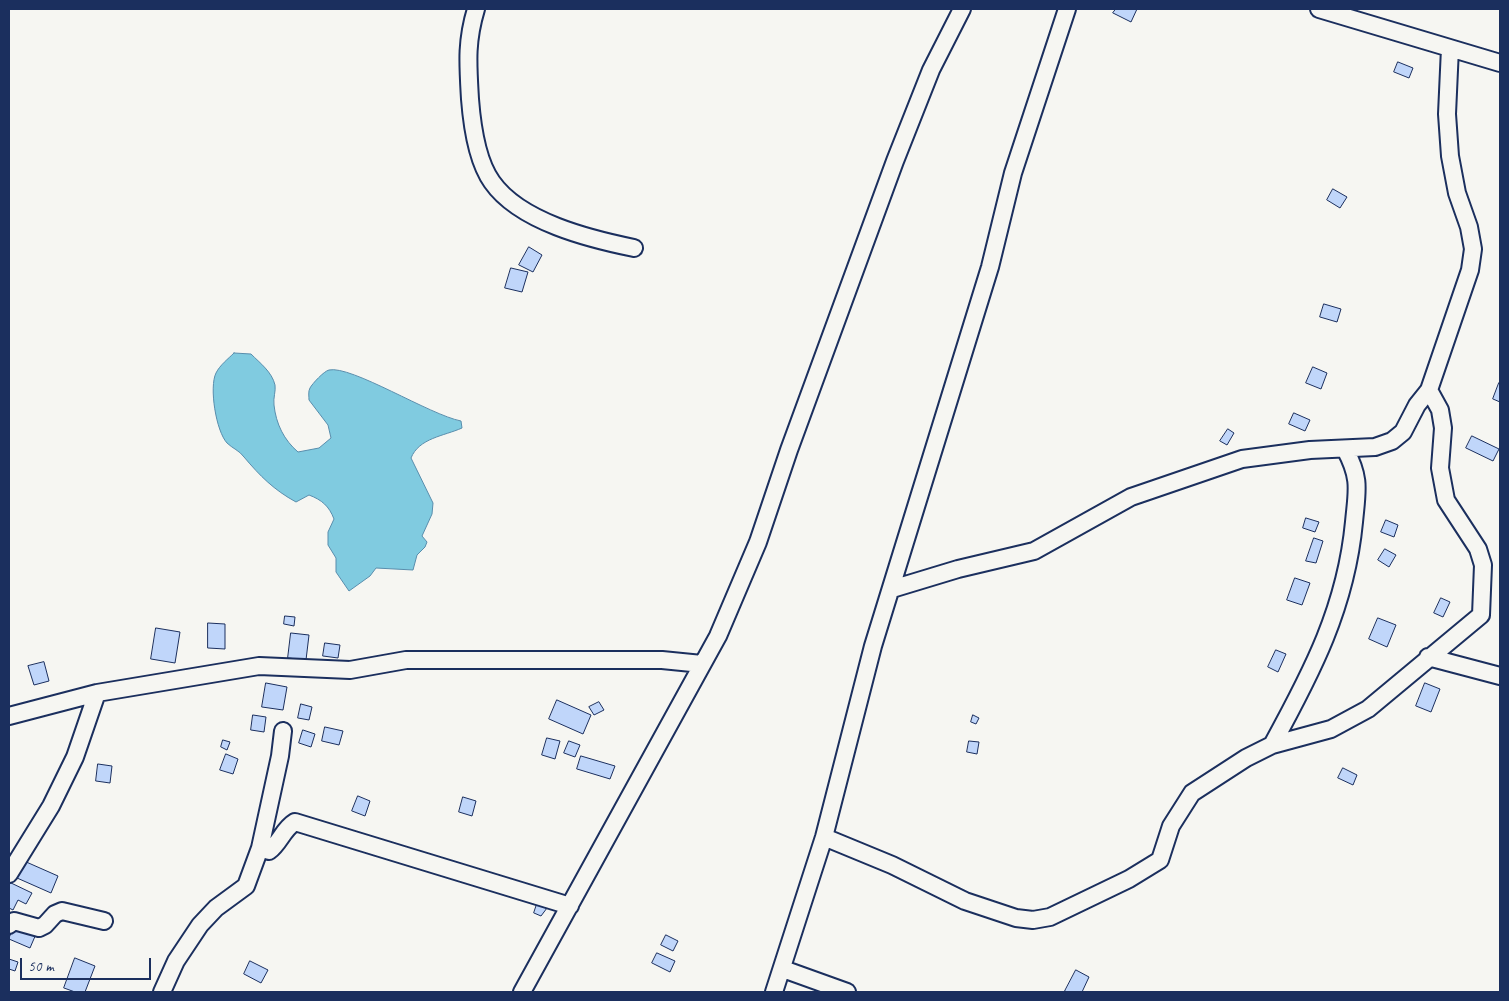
<!DOCTYPE html>
<style>
body{margin:0}
#map{position:relative;width:1509px;height:1001px;overflow:hidden;background:#f6f6f2;font-family:Caveat,sans-serif}
canvas{display:block}
.frame{position:absolute;inset:0;border:10px solid #1b2f5e;pointer-events:none}
.scale{position:absolute;left:20px;top:958px;width:131px;height:22px;box-sizing:border-box;border:2px solid #1b2f5e;border-top:0;padding-left:6px;font-size:15px;line-height:18px;white-space:nowrap;color:#1b2f5e;-webkit-text-stroke:4px #f6f6f2;paint-order:stroke}
</style>
<div id="map">
<canvas width="1509" height="1001"></canvas>
<div class="frame"></div>
<div class="scale">50 m</div>
</div>
<script>
const g = document.querySelector('canvas').getContext('2d');
g.lineJoin = 'round';
function fillPath(path, color) { g.fillStyle = color; g.fill(path, 'evenodd'); }
function trace(path, color, width, dash) { g.strokeStyle = color; g.lineWidth = width; g.lineCap = dash ? 'butt' : 'round'; g.setLineDash(dash || []); g.stroke(path); }
const water = new Path2D(`
 M234,353L251,354C260,363 272,372 275,385C276,391 273,398 274,405C276,424 284,440 298,452L319,448L331,438L328,425L309,400C309,397 308,391 310,388C312,384 324,371 329,370C351,365 430,415 461,421L462,428C444,436 419,438 411,458L433,503L432,514L422,536L427,542L425,547L417,555L413,570L376,568L370,576L349,591L336,572V558L328,545V532L334,519C329,506 322,500 309,495L296,502C274,490 260,476 244,457C240,451 232,448 227,443C216,431 209,387 216,373C220,365 228,359 234,353Z`);
fillPath(water, '#80cbe0');
trace(water, '#588dac', 1);
const building = new Path2D(`
 M1116,9H1137L1131,22L1113,13Z
 M1398,62L1413,68L1409,78L1394,72Z
 M1333,189L1347,197L1340,208L1327,200Z
 M529,247L542,255L533,272L519,265Z
 M511,268L528,272L522,292L505,288Z
 M1324,304L1341,309L1337,322L1320,317Z
 M1313,367L1327,373L1321,389L1306,383Z
 M1499,383L1500,384V402L1493,399Z
 M1294,413L1310,420L1305,431L1289,424Z
 M1228,429L1234,433L1227,445L1220,441Z
 M1472,436L1499,449L1493,461L1466,448Z
 M1306,518L1319,522L1315,532L1303,528Z
 M1386,520L1398,525L1394,537L1381,532Z
 M1314,538L1323,541L1316,563L1306,561Z
 M1385,549L1396,555L1389,567L1378,560Z
 M1295,578L1310,583L1302,605L1287,600Z
 M1441,598L1450,602L1443,617L1434,613Z
 M285,616L295,617L294,626L284,624Z
 M1378,618L1396,625L1387,647L1369,639Z
 M208,623L225,624V649L208,648Z
 M156,628L180,632L175,663L151,659Z
 M291,633L309,635L306,660L288,658Z
 M325,643L340,645L338,658L323,656Z
 M1276,650L1286,654L1278,672L1268,667Z
 M44,662L49,681L34,685L28,666Z
 M266,683L287,687L283,710L262,707Z
 M1425,683L1440,689L1431,712L1416,706Z
 M557,700L591,715L583,734L549,719Z
 M599,702L604,710L594,715L589,707Z
 M301,704L312,707L309,720L298,718Z
 M253,715L266,717L264,732L251,730Z
 M973,715L979,718L976,724L971,722Z
 M325,727L343,731L339,745L322,741Z
 M303,730L315,734L311,747L299,743Z
 M547,738L560,741L555,759L542,755Z
 M223,740L230,742L227,750L221,747Z
 M569,741L580,745L575,757L564,753Z
 M969,741L979,742L977,754L967,752Z
 M226,754L238,759L233,774L220,770Z
 M581,756L615,766L610,779L577,769Z
 M98,764L112,766L110,783L96,781Z
 M1343,768L1357,775L1353,785L1338,778Z
 M358,796L370,801L365,816L352,811Z
 M463,797L476,801L472,816L459,812Z
 M24,861L58,876L51,893L17,878Z
 M9,882L32,893L26,904L18,900L13,910L9,908Z
 M537,904L547,908L541,916L534,913Z
 M15,925L36,934L30,948L9,939Z
 M666,935L678,941L673,951L661,945Z
 M657,953L675,961L670,972L652,963Z
 M75,958L95,966L85,992H75L64,988Z
 M9,959L18,962L15,971L9,969Z
 M250,961L268,970L261,983L244,974Z
 M1076,970L1089,977L1082,992H1067L1065,991Z`);
fillPath(building, '#c0d6fa');
trace(building, '#1b2f5e', 1);
const minor = new Path2D(`
 M476,9C466,42 468,64 470,99C472,125 477,161 492,182C520,222 590,239 634,248
 M1319,9L1500,63
 M892,589L958,569L1034,551L1131,497L1242,459L1310,450L1375,447L1392,441L1403,432L1417,405L1429,390L1470,270L1473,249L1469,227L1457,193L1450,156L1447,114L1450,48
 M1428,657L1500,676
 M9,716L97,693L259,666L350,670L406,660H662L702,664
 M1272,745C1312,672 1346,607 1354,522C1357,490 1361,479 1345,449
 M824,837L892,865L965,901L1016,918L1033,920L1050,917L1129,879L1160,860L1171,826L1192,793L1246,758L1272,745L1331,729L1368,709L1481,615L1483,565L1478,549L1446,500L1440,468L1443,428L1440,410L1429,390
 M260,848L280,756L283,731
 M9,874L51,806L75,757L97,693
 M9,925L14,921L39,928L45,925L55,914L62,911L104,921
 M783,969L847,992
 M162,992L176,961L200,925L216,908L246,886L260,848L269,851C280,843 283,829 295,822L570,906
 M522,992L718,636L758,542L789,450L895,161L931,70L962,9
 M774,992L824,837L873,646L990,267L1013,173L1067,9`);
trace(minor, '#1b2f5e', 20);
trace(minor, '#f6f6f2', 16);
</script>
